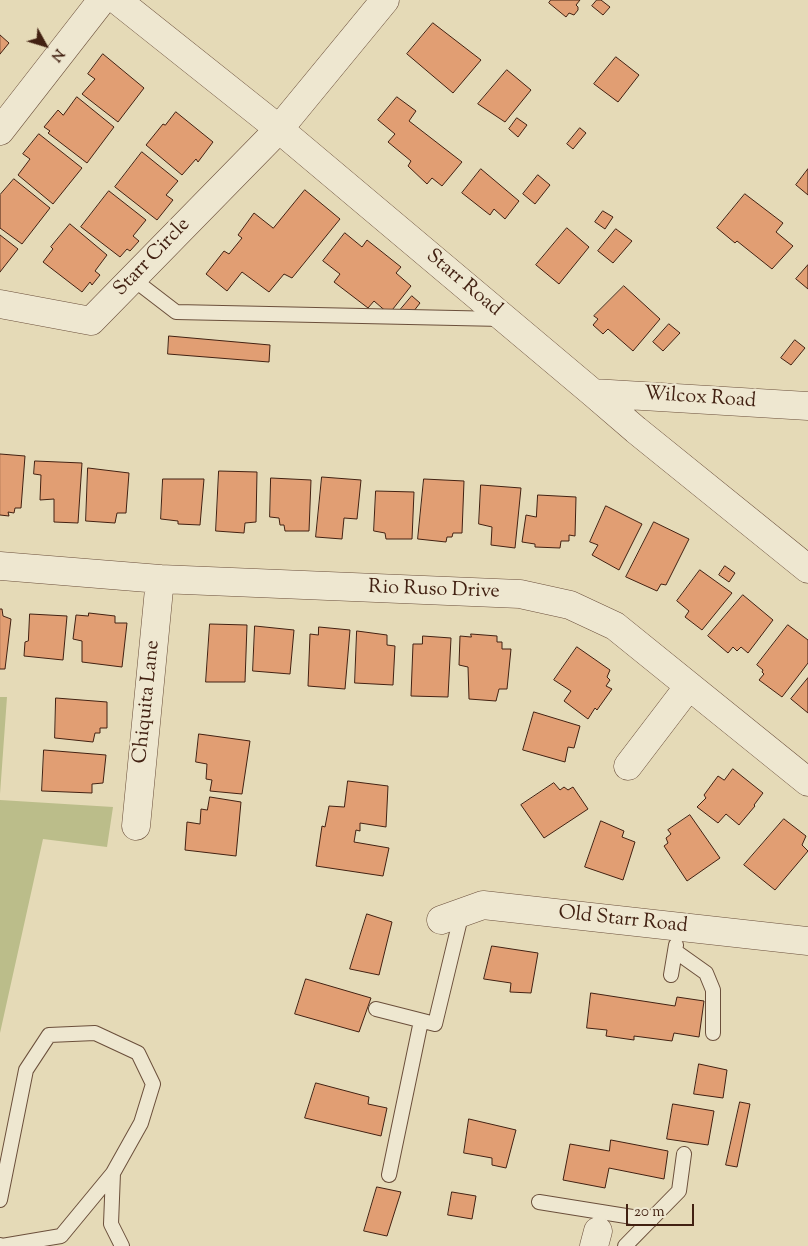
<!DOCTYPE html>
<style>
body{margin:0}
#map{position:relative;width:808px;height:1246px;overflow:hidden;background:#e5dab7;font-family:"Sorts Mill Goudy",serif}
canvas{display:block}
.north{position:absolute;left:20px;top:20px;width:50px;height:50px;-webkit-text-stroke:4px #eee7d0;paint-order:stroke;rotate:129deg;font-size:14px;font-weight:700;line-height:20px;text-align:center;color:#422112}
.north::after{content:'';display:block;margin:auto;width:18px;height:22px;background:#422112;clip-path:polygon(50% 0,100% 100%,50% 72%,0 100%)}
.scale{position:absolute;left:626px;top:1204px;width:68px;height:22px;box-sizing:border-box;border:2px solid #422112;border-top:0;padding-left:6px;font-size:15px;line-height:18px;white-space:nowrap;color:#422112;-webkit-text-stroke:4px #eee7d0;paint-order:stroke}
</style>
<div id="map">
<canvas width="808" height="1246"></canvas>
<div class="north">N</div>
<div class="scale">20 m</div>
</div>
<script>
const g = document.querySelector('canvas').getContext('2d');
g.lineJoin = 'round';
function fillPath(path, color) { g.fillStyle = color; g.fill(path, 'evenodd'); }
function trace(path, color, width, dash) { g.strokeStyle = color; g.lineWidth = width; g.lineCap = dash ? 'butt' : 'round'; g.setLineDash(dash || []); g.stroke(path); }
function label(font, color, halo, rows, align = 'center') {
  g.font = font + ' "Sorts Mill Goudy",serif'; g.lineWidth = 5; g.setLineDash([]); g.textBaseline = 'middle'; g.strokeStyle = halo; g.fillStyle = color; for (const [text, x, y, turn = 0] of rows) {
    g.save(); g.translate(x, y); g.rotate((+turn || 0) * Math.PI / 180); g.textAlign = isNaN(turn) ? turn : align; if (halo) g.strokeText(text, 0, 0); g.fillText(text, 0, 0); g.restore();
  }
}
fillPath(new Path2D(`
 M0,697H7L0,794Z
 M0,800L113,807L107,847L43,839L0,1033Z`), '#bbbd8a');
const building = new Path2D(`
 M551,0H580L576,5L578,7V10L574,15L569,13L566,17L549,3Z
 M597,0H601L610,7L603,15L592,6Z
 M433,23L481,60L453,93L407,54Z
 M0,35L9,43L0,54Z
 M103,54L144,88L118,122L82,94L95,79L88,74Z
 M616,57L639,75L618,102L594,84Z
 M507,70L531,90L505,122L478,104Z
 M77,97L114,127L87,163L48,133L50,131L44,127L58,110L63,115Z
 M397,97L416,111L409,121L462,162L442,186L432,178L427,184L408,166L411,161L388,142L395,134L378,120Z
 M176,112L213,142L198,162L196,159L182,175L146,145L163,124L165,125Z
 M517,118L527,125L518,137L509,129Z
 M580,128L586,133L573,149L567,144Z
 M39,134L82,168L53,204L18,175L30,159L23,154Z
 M142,152L178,181L166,195L173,200L157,220L115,187Z
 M481,169L519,201L505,219L494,209L490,215L462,193Z
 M808,169V195L796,185Z
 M538,175L550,185L535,204L523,194Z
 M14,179L50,208L22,244L0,228V195Z
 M305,190L340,219L292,278L284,274L269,292L242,272L227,291L206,274L224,251L229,254L242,238L238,235L254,213L273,228Z
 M109,191L146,220L133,236L139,241L130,251L127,249L120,257L81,227Z
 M745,194L783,223L776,232L793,246L772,269L737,241L735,243L717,228Z
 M603,211L613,217L605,229L595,222Z
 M70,224L107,255L95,271L100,275L92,285L90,282L82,292L43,262L53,249L51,247Z
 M567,228L589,247L559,284L536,265Z
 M616,229L632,241L613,263L598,251Z
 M345,233L362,247L367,240L401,267L396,273L411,286L389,314L374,301L368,308L334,282L340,274L323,261Z
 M0,235L18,249L0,272Z
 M808,265V289L796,279Z
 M624,286L660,319L633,351L608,329L603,334L593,325L598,319L594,316Z
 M412,296L420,303L410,316L401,309Z
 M669,324L680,333L663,351L653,342Z
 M169,336L270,345L269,362L168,354Z
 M795,340L805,348L791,365L781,358Z
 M0,454L25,456L21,508H15L14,513L8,512L9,516L0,515Z
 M35,461L82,463L78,523L54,522V499L40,500L41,475L34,474Z
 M88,468L129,473L126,513H117L115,523L86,521Z
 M219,471L257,472L256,522L245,523L244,533L216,531Z
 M322,477L361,480L357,519L344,518L342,539L316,537Z
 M271,478L311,480L309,531H285L284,525H280L279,518L270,517Z
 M163,479H204L200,525L178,524V521L161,519Z
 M424,479L464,481L462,533H453L452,537H447L446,542L418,539Z
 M481,485L521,488L515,548L491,545L492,527L479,524Z
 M376,491L414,492L412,539H386L385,533L374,531Z
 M538,495L576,497L575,536L569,535V541H561L560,548L535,547V544L522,542L526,515L536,517Z
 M606,506L642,524L619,570L592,555L598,545L590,542Z
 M654,522L689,539L666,585L661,584L657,591L626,577Z
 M725,566L735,573L729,582L719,575Z
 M700,570L732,593L702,630L685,617L689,611L677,601Z
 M743,595L773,620L748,653L741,647L737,651L733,647L728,653L708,636Z
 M0,609H2L3,616L11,619L5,669H0Z
 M89,613L115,616V623H127L122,667L82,662V641L73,639L76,615L88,616Z
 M30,614L67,616L63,660L24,656L25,642L28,641Z
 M210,624L247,625L245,682H206Z
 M788,625L808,640V663L782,697L759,680L764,674L762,672L763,670L757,665Z
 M255,626L294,630L290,674L253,671Z
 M319,627L350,630L345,689L308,686L310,634L318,635Z
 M357,631L387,635V645L395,646L393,685L355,683Z
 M471,634L497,636V642H502V649H511L507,689H499L496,701L469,699L468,667L459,665L460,636L471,637Z
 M423,636L451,638L448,697L411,696L413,644H422Z
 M577,647L610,670L607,677L610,680L606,686L612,689L597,710L595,708L588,719L564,701L571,691L554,680Z
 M808,678V713L791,699Z
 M56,698L107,702V728H100V733H95L93,742L55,738Z
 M534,712L580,726L574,748L568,747L565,762L523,750Z
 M199,734L250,741L242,794L210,791L212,780L206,779L207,764L196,762Z
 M44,750L106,755L103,783L92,784V793L42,791Z
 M733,769L763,793L754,805L755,806L739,825L726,814L718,823L697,807L706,798L704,795L718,776L724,780Z
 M348,781L388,786L386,827L360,823V831L356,830L354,842L389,848L383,876L316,866L322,826L325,827L329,806L344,807Z
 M554,783L560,790L564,787L568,790L573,787L588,809L544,838L521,805Z
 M210,797L241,802L236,856L185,850L187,822L200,824L201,809L207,810Z
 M690,815L720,858L687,881L664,846L668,843L666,838L671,834L668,830Z
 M784,819L806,836L802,845L808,851L775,890L744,865Z
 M601,821L624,831L622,837L635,842L623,880L585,867Z
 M367,914L392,922L379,975L350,969Z
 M492,946L538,953L531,993L510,992L511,983L484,979Z
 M306,979L371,998L359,1032L295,1014Z
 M591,993L675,1006L677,997L704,1001L699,1037L674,1033L672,1041L634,1036V1040L606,1036L607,1030L587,1028Z
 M699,1064L727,1070L723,1098L694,1094Z
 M316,1083L369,1097L368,1104L387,1108L381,1136L305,1118Z
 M740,1102L750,1104L737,1167L726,1165Z
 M673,1104L714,1111L708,1145L667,1139Z
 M469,1119L516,1130L506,1168L492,1165V1158L464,1153Z
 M611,1140L668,1151L664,1179L609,1168L605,1188L563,1180L570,1144L609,1151Z
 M377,1187L401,1192L387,1236L364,1231Z
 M452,1192L476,1196L472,1219L448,1215Z`);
fillPath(building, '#e19e73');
trace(building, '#422112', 1);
const service = new Path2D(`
 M133,279L176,312L502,319
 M675,951L706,973L713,990V1033
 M671,975L676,945
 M376,1009L435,1024L462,912
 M113,1173L111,1224L122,1246
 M389,1175L421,1021
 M0,1200L26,1070L49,1035L95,1033L138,1053L153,1084L141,1123L113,1173L61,1236L2,1246L0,1245
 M539,1202L651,1220
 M625,1246L679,1191L684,1154`);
const minor = new Path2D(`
 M117,0L279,129L593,393L636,430L808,569
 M0,131L102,0
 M0,304L91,321L279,129L385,0
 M593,393L808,406
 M0,566L160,579L520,594L570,605L615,626L808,782
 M628,766L689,686
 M136,826L160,579
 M441,920L483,905L808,941
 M594,1246L598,1231`);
trace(service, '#6b4f3b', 16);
trace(minor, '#6b4f3b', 29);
trace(service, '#eee7d0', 14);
trace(minor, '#eee7d0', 28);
label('20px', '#422112', '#eee7d0', [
 ["Starr Circle",153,258,-46],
 ["Starr Road",463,284,40],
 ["Wilcox Road",700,399,4],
 ["Rio Ruso Drive",434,591,2],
 ["Chiquita Lane",148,702,-84],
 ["Old Starr Road",623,921,6]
]);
</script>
